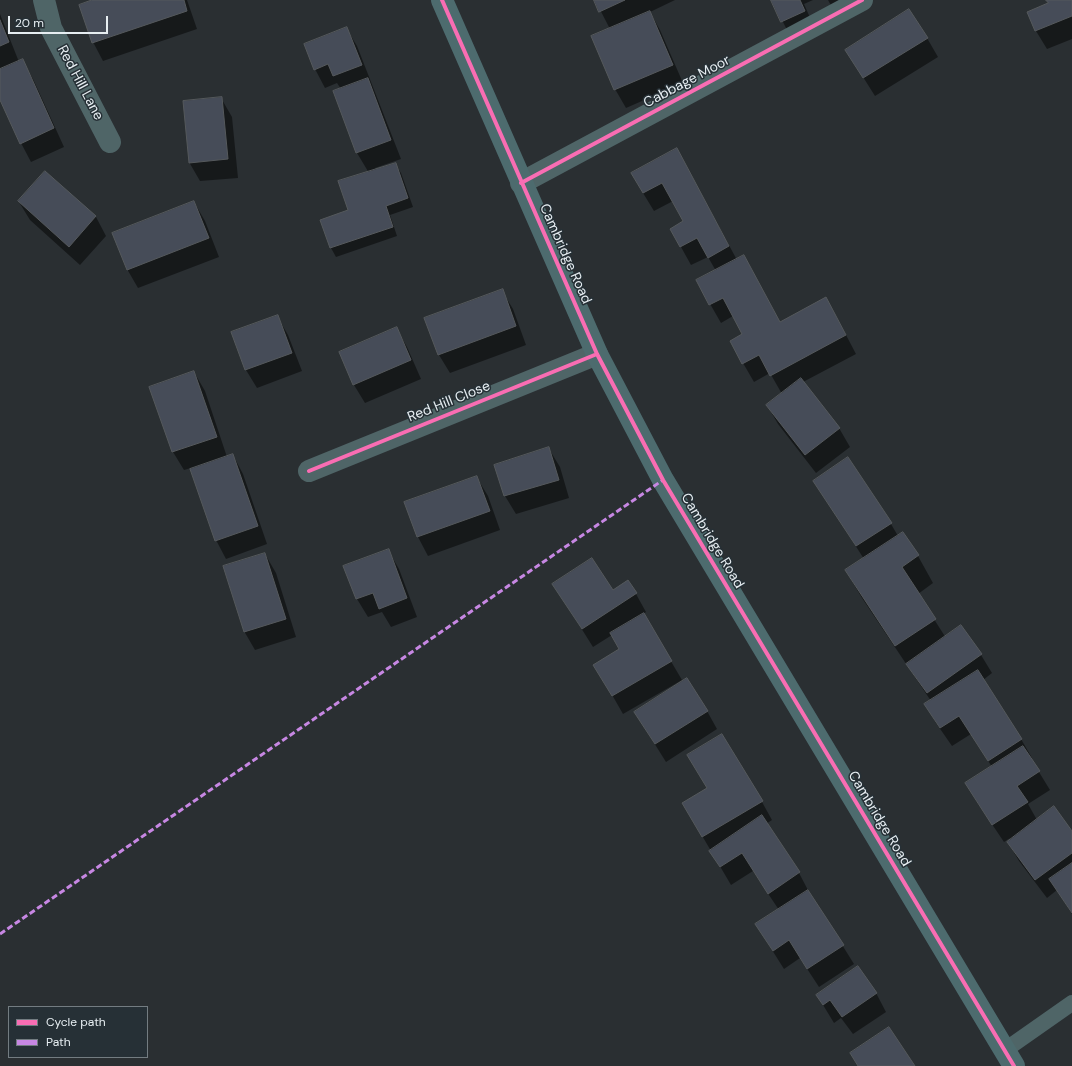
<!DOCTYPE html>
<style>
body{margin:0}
#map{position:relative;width:1072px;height:1066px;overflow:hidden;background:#2a2f32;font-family:"DM Sans",sans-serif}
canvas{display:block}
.legend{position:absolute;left:8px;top:1006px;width:140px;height:52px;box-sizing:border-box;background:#263036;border:1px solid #737c81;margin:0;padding:5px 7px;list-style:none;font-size:12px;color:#e7eef2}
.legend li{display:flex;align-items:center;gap:8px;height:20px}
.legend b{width:20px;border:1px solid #737c81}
.scale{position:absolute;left:8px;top:16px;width:100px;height:18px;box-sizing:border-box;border:2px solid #e7eef2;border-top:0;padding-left:5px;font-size:12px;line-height:14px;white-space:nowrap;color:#e7eef2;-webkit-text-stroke:3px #263036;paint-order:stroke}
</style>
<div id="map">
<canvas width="1072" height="1066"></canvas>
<ul class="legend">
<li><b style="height:5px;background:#f96db3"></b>Cycle path</li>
<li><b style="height:5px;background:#c787e3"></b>Path</li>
</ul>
<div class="scale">20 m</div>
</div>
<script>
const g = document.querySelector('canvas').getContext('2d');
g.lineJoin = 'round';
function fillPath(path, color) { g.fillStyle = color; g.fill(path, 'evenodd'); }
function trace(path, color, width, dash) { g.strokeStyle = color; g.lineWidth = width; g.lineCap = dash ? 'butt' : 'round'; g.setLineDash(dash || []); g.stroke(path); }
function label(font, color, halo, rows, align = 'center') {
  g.font = font + ' "DM Sans",sans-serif'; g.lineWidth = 3; g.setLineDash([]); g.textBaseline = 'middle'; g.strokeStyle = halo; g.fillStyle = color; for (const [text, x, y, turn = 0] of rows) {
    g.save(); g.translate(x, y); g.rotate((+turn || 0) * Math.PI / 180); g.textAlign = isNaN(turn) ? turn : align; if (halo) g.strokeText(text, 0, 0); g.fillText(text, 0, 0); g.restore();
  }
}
fillPath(new Path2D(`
 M95,0H187L197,29L103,61L93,42Z
 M595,0H675L650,12L660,30L683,83L626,108L615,89L610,29Z
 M772,0H813L804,4L815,29L792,40Z
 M828,0H853L833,9Z
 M1047,0H1072V39L1047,49L1036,31L1028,12L1049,4Z
 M0,14L19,62L22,60L33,79L64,147L31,162L21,143L0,98V70H2L0,68Z
 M346,28L357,46L401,159L375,168L376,170L395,164L401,173L413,207L390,215L397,236L336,257L331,248L321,220L349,211L369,173L357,153L335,92L341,89L337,83L325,88L315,69Z
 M927,38L938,57L875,96L846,50Z
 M221,98L232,117L238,178L200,181L189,162Z
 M687,168L737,260L780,323L836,316L856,354L803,382L839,428L850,447L816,473L778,424L767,405L782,394L770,373L754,382L743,363V335L733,316L721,323L697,281L716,271L708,257L691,265L681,247L685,222L673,201L654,211L643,193Z
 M45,172L96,217L106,236L80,265L30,220L19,202Z
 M194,202L205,221L219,257L138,288L127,269Z
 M502,291L513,309L526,345L450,373L439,355Z
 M277,316L288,335L302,371L257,388L246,370L233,333Z
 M396,328L407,347L421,379L365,403L354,385L340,353Z
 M194,372L205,391L227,457L233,455L243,474L267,544L226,559L216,540L191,468L184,470L173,452L150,387Z
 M549,449L560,467L569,498L516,514L505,496L495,465Z
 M477,478L488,496L500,530L428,556L418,537L405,503Z
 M814,481L891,524L898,536L918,556L933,583L918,594L946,638L961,627L981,655L992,673L983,680L1021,739L1032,758L1031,759L1050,790L1028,804L1037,820L1072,832V914L1057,890L1047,898L1019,861L1008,842L1010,838L1004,842L977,802L966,783L992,767L971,734L952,746L936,723L926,705L931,701L862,598L846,571L864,559Z
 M388,550L399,569L417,617L391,627L382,612L368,617L357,599L345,566Z
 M265,554L276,573L296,637L255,650L244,631Z
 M554,585L636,594L646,612L643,614L682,680L623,714L595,665L620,650L612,635L593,647Z
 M707,711L717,729L666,762L646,730Z
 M762,802L772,820L766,824L799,873L809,892L854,964L819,987L800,958L784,969L767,942L779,910L753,871L731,885L694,822Z
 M876,993L886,1012L853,1034L841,1018L834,1023L817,995Z`), '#0007');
const building = new Path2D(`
 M92,0H184L187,11L92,43L79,5Z
 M594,0H625L599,12Z
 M771,0H800L805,11L781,22Z
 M1046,0H1072V16L1035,31L1027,12L1048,3Z
 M909,9L928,38L863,78L845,50Z
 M650,11L673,65L614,90L591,36Z
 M0,20L9,42L0,46Z
 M347,27L362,65L333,76L328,64L314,70L304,44Z
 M23,59L54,128L20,144L0,100V69Z
 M368,78L391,140L356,153L333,91Z
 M222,97L228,159L189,163L183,101Z
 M677,148L729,246L708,258L697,238L680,247L670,229L683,221L662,183L643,193L631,173Z
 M396,163L408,198L386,206L393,227L330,248L320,220L348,210L338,181Z
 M45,171L96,216L69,247L18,201Z
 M194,201L209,238L127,270L112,233Z
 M744,255L780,322L826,297L846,335L770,376L759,355L742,364L730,341L742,334L723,298L709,305L696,280Z
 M503,289L516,326L438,355L424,318Z
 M278,315L292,353L245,370L231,332Z
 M397,327L411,360L353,385L339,352Z
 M194,371L217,437L172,452L149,387Z
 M801,378L840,428L805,455L766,405Z
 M549,447L559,480L504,496L494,465Z
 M233,454L258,526L215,541L190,469Z
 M848,457L892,523L856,546L813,481Z
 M477,476L490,511L417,537L404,502Z
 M903,532L919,555L902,567L936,619L895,646L845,570Z
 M389,549L407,598L379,609L373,593L356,599L343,566Z
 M265,553L286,619L244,632L223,566Z
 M592,558L613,590L628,580L637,593L582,629L552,584Z
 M644,613L672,661L612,696L593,665L619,649L610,633Z
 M961,625L982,654L927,693L906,664Z
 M978,670L1022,739L988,761L959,716L940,728L924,704Z
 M687,678L708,711L655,744L634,712Z
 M722,734L763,801L702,837L682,803L707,788L687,755Z
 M1023,746L1040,771L1017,786L1028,802L992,825L965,783Z
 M1054,806L1072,831V853L1035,880L1007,842Z
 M762,815L800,872L768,894L742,853L720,867L709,851Z
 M1072,863V913L1049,879Z
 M808,890L844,945L807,969L789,940L773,951L755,924Z
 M858,966L877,993L842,1017L830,1000L823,1005L816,995Z
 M889,1027L915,1066H858L850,1053Z`);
fillPath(building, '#464c58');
trace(building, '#55595c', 1);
trace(new Path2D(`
 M1005,1050L1072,1003`), '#4f6567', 16);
trace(new Path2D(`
 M44,0L51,28L110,142
 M521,183L862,0
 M309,471L597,354`), '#4f6567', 22);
trace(new Path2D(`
 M442,0L597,354L663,480L1014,1066`), '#4d6b6e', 22);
trace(new Path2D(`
 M0,934L663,480`), '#c787e3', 3, [6, 3]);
trace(new Path2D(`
 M442,0L597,354L663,480L1014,1066
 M521,183L862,0
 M309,471L597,354`), '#f96db3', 4);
label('14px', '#e7eef2', '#263036', [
 ["Cabbage Moor",687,82,-28],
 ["Red Hill Lane",80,83,62],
 ["Cambridge Road",565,254,66],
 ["Red Hill Close",449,402,-22],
 ["Cambridge Road",712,541,59],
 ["Cambridge Road",879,819,59]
]);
</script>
